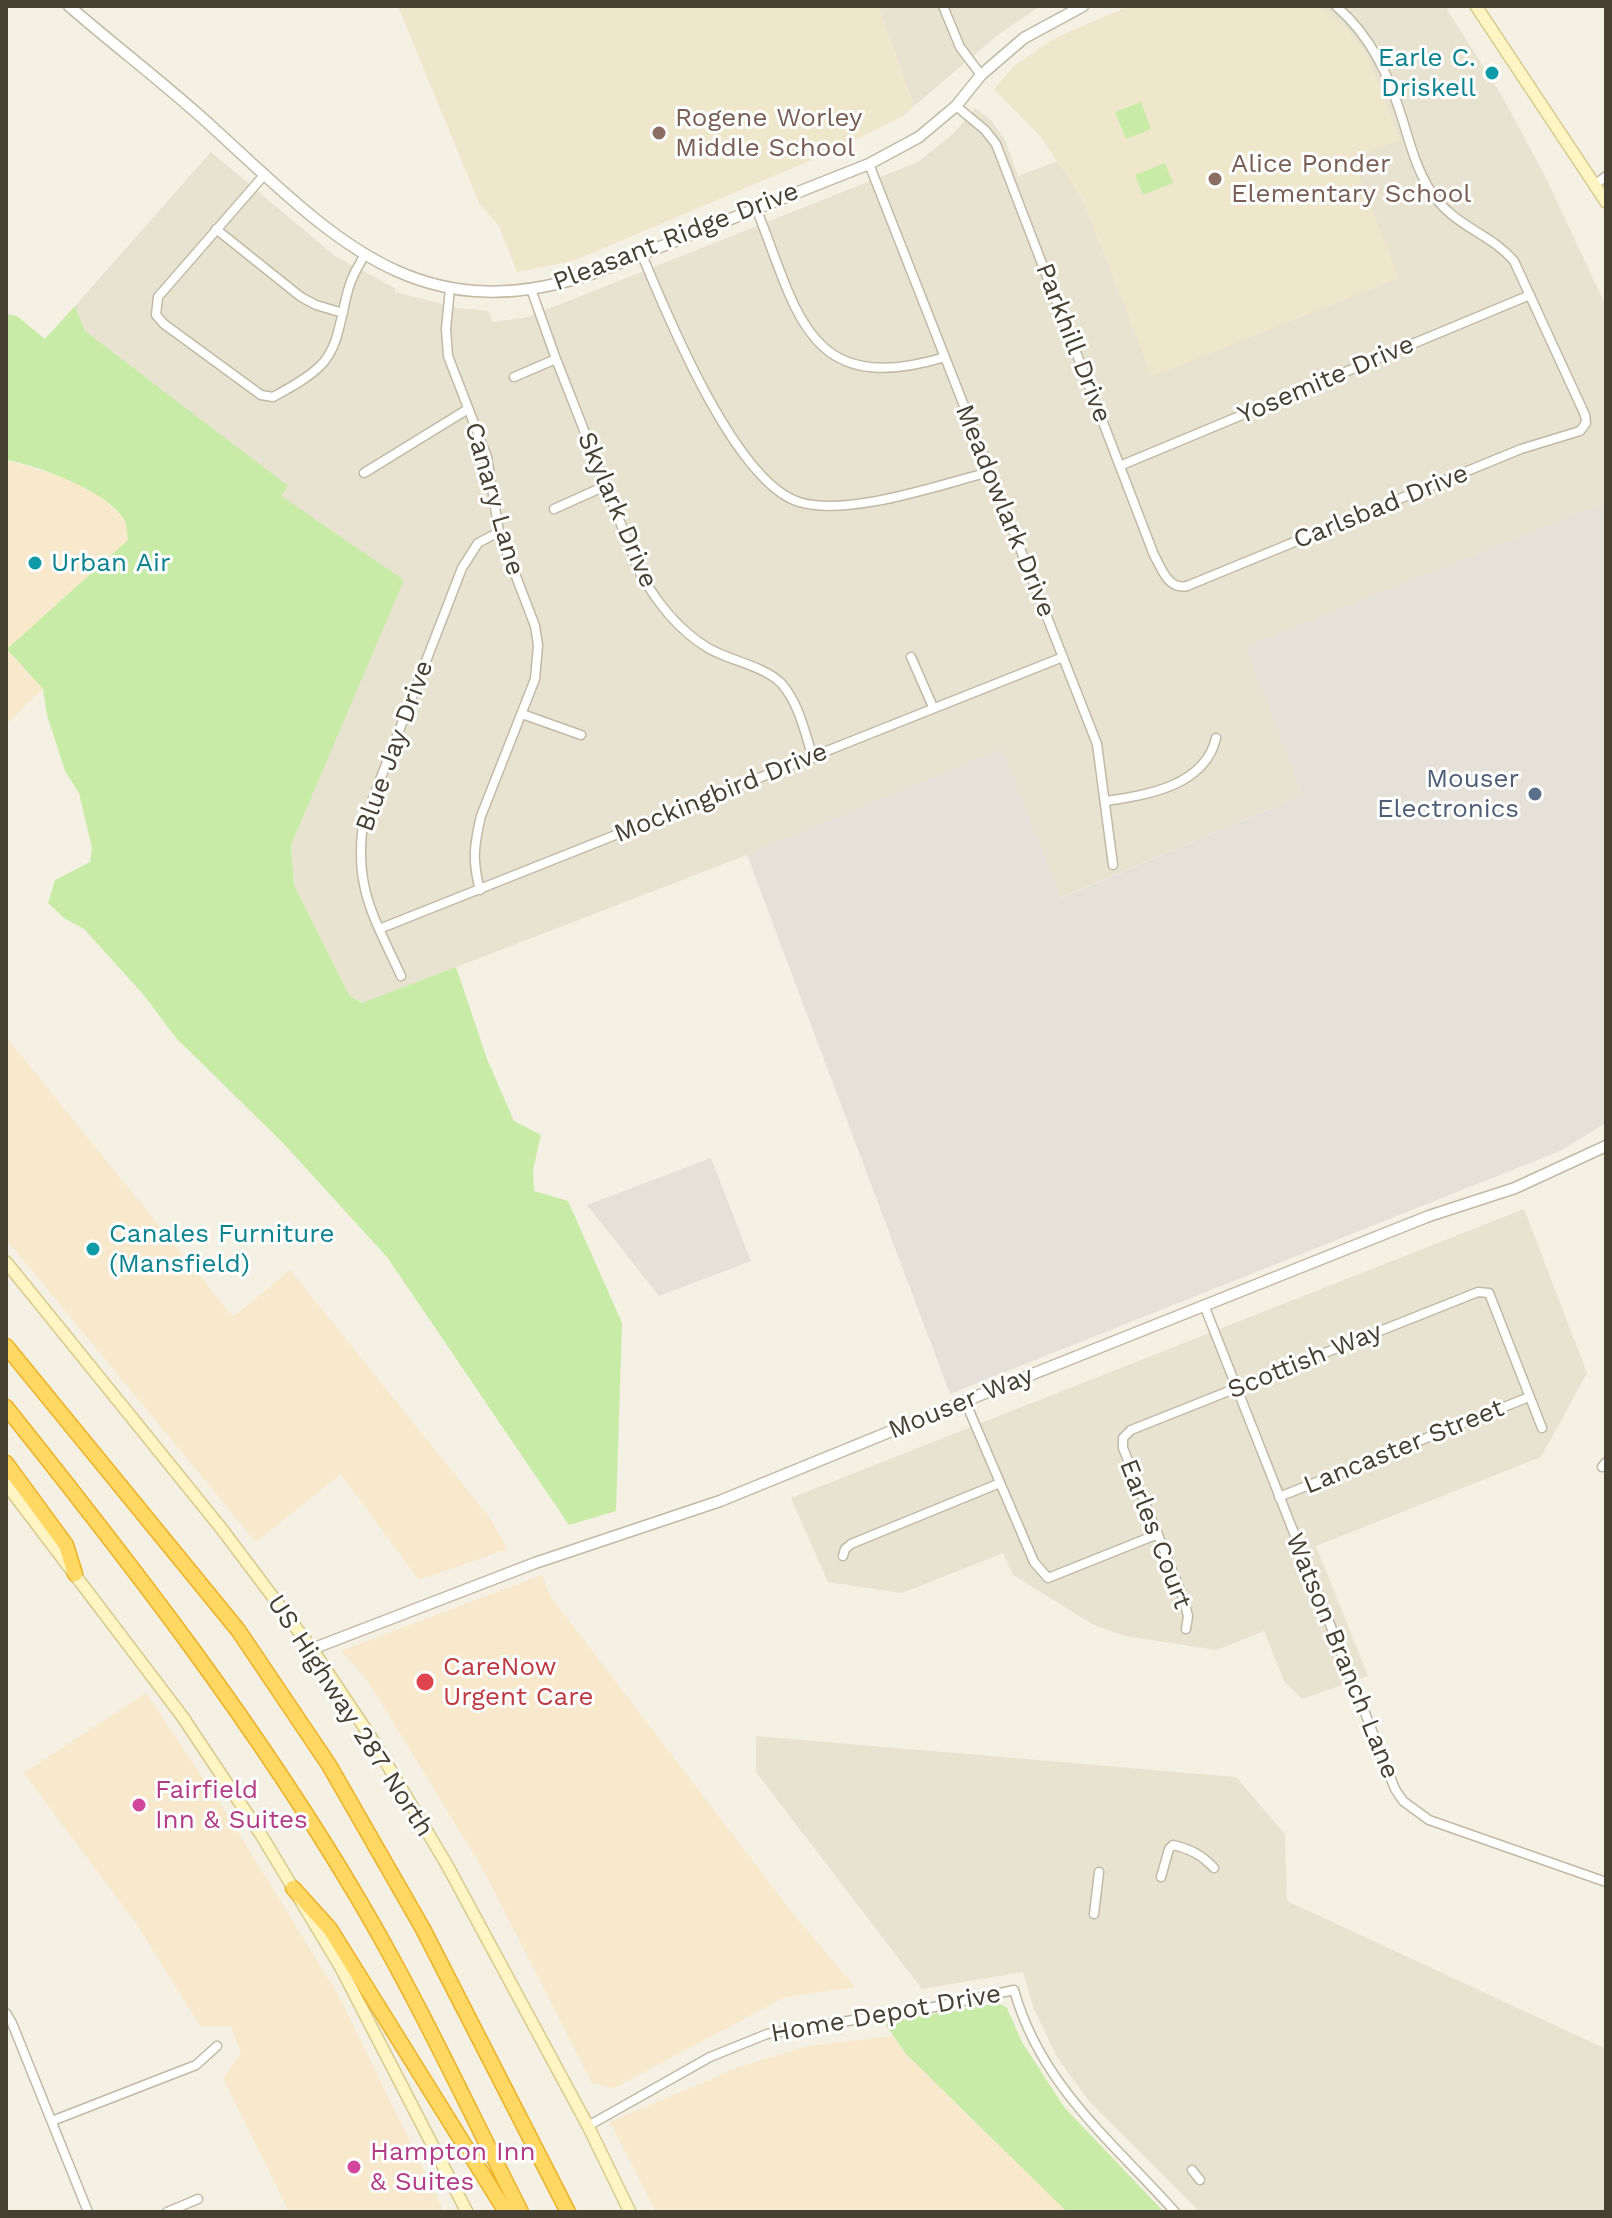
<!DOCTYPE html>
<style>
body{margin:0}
#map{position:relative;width:1612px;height:2218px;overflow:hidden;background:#f4f0e3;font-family:"Work Sans",sans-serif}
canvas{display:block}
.frame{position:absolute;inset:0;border:8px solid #464033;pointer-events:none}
</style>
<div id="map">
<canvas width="1612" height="2218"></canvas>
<div class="frame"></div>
</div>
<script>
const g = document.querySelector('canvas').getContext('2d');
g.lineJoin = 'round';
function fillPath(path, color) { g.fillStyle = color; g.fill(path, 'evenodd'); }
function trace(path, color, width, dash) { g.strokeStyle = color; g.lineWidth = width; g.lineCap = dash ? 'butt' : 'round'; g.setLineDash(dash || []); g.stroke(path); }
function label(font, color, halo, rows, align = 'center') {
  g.font = font + ' "Work Sans",sans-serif'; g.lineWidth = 6; g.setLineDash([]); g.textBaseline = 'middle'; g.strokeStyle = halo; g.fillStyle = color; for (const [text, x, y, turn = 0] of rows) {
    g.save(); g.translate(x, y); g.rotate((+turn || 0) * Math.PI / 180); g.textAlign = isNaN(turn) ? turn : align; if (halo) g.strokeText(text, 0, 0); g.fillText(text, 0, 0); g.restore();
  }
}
fillPath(new Path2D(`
 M878,6H1040L998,35L914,106Z
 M1321,6H1445L1502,96L1544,174L1606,306V503L1247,647L1303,795L1060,898L1002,750L747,855L363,1003L349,995L294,885L291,845L403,580L280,496L287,487L85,331L75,306L211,152L335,256L395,288V292L458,308L488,311L493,322L528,317L918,162L954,133L975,108L991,120L1005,140L1018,176L1058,161L1082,198L1152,375L1352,158L1399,138L1348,30L1323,10Z
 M1524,1209L1587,1373L1541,1457L1316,1546L1368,1676L1302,1699L1284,1681L1264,1631L1217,1650L1124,1636L1092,1624L1013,1575L1003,1553L902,1593L828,1582L791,1498Z
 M756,1736L1236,1777L1285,1834L1287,1901L1606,2049V2212H1200L1088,2100L1057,2057L1034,2009L1023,1972L922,1989L756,1772Z`), '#e8e3d1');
fillPath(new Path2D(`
 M6,460L65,478L99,495L125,520L129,540L7,649L43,689L6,724Z
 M6,1037L233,1317L290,1270L490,1518L507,1549L419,1580L341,1474L256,1542L6,1239Z
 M542,1575L550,1596L794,1915L855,1987L785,1997L614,2088L592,2083L484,1871L368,1681L341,1651Z
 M146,1693L225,1811L340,1998L444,2212H289L223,2078L241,2054L231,2026H200L136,1923L24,1773Z
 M893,2036L905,2053L1067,2212H656L610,2122L742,2066L808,2046Z`), '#f8e9cc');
fillPath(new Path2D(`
 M1606,503V1123L1560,1151L950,1394L747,855L1002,749L1061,898L1303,795L1246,647Z
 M711,1158L751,1261L659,1296L587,1205Z`), '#e5e1d9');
fillPath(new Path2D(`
 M398,6H878L914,106L903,116L835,150L573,261L517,272L499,226L479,203Z
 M1129,6H1319L1348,30L1366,52L1400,139L1352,159L1399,278L1152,376L1082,198L1040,136L994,89L1014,66L1055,38Z`), '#eee7cc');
fillPath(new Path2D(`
 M1141,102L1151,129L1126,139L1115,112Z
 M1165,163L1173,183L1143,195L1135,175Z
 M75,306L85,331L288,486L281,496L404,580L291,845L294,885L349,995L362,1003L456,967L487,1059L514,1121L541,1135L533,1170L534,1191L568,1201L622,1323L616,1511L569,1525L387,1257L282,1142L176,1038L143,994L84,929L64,918L48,903L55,880L90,862L92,848L79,793L65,771L47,715L43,689L7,649L128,540C127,534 127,526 125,521C110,492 37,465 6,460V314L17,316L45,339Z
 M999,2003L1007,2008L1022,2042L1064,2107L1164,2212H1067L905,2053L884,2022Z`), '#c8eca8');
const minor = new Path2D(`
 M943,6L960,47L981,75
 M956,106L985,130L996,144L1154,555C1162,569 1168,590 1187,586L1521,449L1580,431L1586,423L1585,415L1514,261C1488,231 1453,227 1430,190C1417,170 1410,144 1403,121C1389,76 1372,37 1336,6
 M869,164L1097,744L1113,865
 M265,174L158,297L156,315L164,324L261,395L273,397C289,388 307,379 320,366C341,346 341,309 350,284C353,274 359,265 364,256
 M1595,185L1606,176
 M756,208C798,312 806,399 945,357
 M216,229L301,297L316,305L343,313
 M642,255C667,315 735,482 799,502C848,517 939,485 989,472
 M450,288L446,329L448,356L487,457L499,532L535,626L538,645L535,679L481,816C474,845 472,861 480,890
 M531,289L556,359L641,575C658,603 678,630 708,648C730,661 762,665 781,683C799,703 805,733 813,758
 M514,377L556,359
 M1122,465L1530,295
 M364,473L468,409
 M554,509L605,486
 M911,657L933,707
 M522,714L581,735
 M1106,801C1147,795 1205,786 1216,738
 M379,929L1063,657
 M401,976C375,919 354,889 363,824L462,568L478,543L499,532
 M1204,1305L1395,1789L1403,1801L1429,1820L1606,1882
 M965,1401L1034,1562L1048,1578L1158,1534
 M1602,1467L1606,1462
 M1279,1497L1529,1397
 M843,1556L845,1549L851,1544L1000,1483
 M1186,1629L1188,1616L1184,1600L1123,1448V1438L1131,1430L1478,1292L1489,1293L1542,1428
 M1161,1877L1169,1849L1173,1845C1190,1849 1202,1855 1214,1868
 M1094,1914L1099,1872
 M6,2013L12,2023L88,2212
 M52,2121L196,2065L217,2046
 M588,2126L710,2057L767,2034L934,2007L1014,1990C1041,2086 1112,2141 1175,2212
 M1192,2170L1200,2180
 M167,2212L198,2199`);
const tertiary = new Path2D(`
 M69,6C115,46 164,83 209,124C332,236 417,335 597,272L869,164L919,137L956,106L981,75L1024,38L1083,6
 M312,1649L535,1563L720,1501L965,1401L1429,1216L1515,1188L1606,1146`);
const secondary = new Path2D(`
 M1476,6L1606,202
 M6,1262L221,1528L312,1649L372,1739L447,1865L588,2126L630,2212
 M6,1484L182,1716L260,1833L341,1968L467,2212`);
const motorway = new Path2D(`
 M6,1346L238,1630L329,1765L423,1929L568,2212
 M6,1407C132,1565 256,1725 359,1900C418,2000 468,2108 521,2212
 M6,1463L66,1545L75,1574
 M293,1888L330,1929L506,2212`);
trace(minor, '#c0b9a5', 11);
trace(tertiary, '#c0b9a5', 13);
trace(secondary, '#d8ca8e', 14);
trace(motorway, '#ecb225', 17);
trace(minor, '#fff', 8);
trace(tertiary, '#fff', 10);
trace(secondary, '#fff5c2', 11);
trace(motorway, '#ffd763', 14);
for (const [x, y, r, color] of [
 [1492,73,8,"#0f9aa8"],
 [659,133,8,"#8d6e63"],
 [1215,179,8,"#8d6e63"],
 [35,563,8,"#0f9aa8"],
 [1535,794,8,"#5c6f8a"],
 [93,1249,8,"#0f9aa8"],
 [425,1682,10,"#e0444e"],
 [139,1805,8,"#d1479c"],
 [354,2167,8,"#d1479c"]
]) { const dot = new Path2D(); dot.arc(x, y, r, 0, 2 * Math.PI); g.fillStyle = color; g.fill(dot); trace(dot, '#fff', 3); }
label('26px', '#0d838f', '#fff', [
 ["Earle C.",1476,58,"right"],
 ["Driskell",1476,88,"right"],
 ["Urban Air",51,563],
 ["Canales Furniture",109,1234],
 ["(Mansfield)",109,1264]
], 'left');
label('26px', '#785e54', '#fff', [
 ["Rogene Worley",675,118],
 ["Middle School",675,148],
 ["Alice Ponder",1231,164],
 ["Elementary School",1231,194]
], 'left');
label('26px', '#464033', '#fff', [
 ["Pleasant Ridge Drive",676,237,-21],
 ["Parkhill Drive",1073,343,69],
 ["Yosemite Drive",1326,380,-23],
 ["Canary Lane",494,499,74],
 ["Carlsbad Drive",1381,507,-22],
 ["Skylark Drive",617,510,67],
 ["Meadowlark Drive",1005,511,68],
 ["Blue Jay Drive",395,746,-70],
 ["Mockingbird Drive",721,793,-22],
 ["Scottish Way",1305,1361,-22],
 ["Mouser Way",961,1403,-22],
 ["Lancaster Street",1404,1447,-22],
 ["Earles Court",1155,1534,69],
 ["Watson Branch Lane",1342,1656,68],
 ["US Highway 287 North",350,1716,57],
 ["Home Depot Drive",886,2014,-10]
]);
label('26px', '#4e5e75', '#fff', [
 ["Mouser",1519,779],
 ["Electronics",1519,809]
], 'right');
label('26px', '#be3a42', '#fff', [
 ["CareNow",443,1667],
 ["Urgent Care",443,1697]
], 'left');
label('26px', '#b23c85', '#fff', [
 ["Fairfield",155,1790],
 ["Inn & Suites",155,1820],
 ["Hampton Inn",370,2152],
 ["& Suites",370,2182]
], 'left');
</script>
